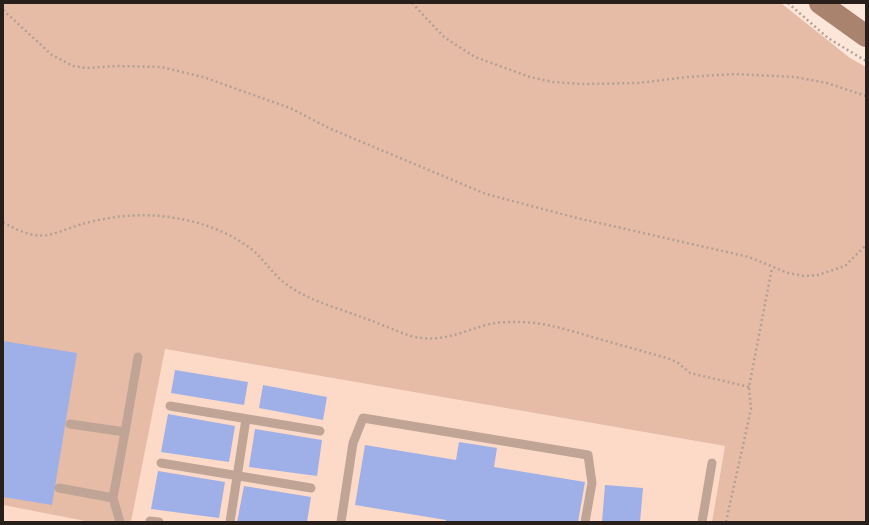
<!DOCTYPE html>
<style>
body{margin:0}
#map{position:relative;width:869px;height:525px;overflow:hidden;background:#fce6da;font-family:"IBM Plex Sans",sans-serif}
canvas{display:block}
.frame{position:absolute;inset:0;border:4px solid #291f1a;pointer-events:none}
</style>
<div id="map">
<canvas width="869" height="525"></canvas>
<div class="frame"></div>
</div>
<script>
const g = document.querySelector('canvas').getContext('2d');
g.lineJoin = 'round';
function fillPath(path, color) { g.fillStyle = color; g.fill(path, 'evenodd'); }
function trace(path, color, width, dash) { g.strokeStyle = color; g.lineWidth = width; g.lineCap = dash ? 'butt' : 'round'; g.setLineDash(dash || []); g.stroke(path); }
fillPath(new Path2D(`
 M164,349L725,446L712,522H131Z
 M3,505L90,522H3Z`), '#fddac8');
fillPath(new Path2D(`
 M3,3H781L850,58L866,67V522H712L725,446L165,349L131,522H90L3,505Z`), '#e6bca7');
fillPath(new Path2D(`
 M3,341L77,353L52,505L3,497Z
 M175,370L248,382L244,405L171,393Z
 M263,385L327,397L323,420L259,408Z
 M168,414L235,426L229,462L161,452Z
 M255,429L322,440L317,476L249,467Z
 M459,442L497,448L494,467L585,482L578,522H446V520L355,505L365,445L456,460Z
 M158,471L225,482L219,518L151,509Z
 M605,485L643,488L640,522H602Z
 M244,486L311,497L307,522H237Z`), '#9fafe8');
trace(new Path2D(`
 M412,3L444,37L475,57L530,77L553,82L581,84L639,83L687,77L734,74L795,77L827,83L866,96
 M788,3L828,38L866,61
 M3,10L52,55L73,66L86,68L117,66L161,67L203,77L290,108L331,129L486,194L577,218L749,257L788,273L804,276L818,275L845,266L866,245
 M3,222C46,248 53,230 94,221C121,215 148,213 175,218C203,222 234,234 256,253C266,263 274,275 286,284C309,301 338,308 364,318C379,323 395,331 411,336C441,344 462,331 490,324C499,322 509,322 518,322C544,322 568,330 592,337C617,344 642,351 667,358L677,362L690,373L749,387
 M726,522L751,409L749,387L772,268`), '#b2a097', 2.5, [2, 3]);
trace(new Path2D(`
 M170,406L320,431
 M70,424L125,432L113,498
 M125,432L138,357
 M161,463L311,488
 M59,488L113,498L120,522
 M150,521L159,522
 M230,522L246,419
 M341,522L353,443L363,418L588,455L592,483L585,522
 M702,522L712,463`), '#c0a597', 9);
trace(new Path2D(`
 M820,3L866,36`), '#aa836e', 22);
</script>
